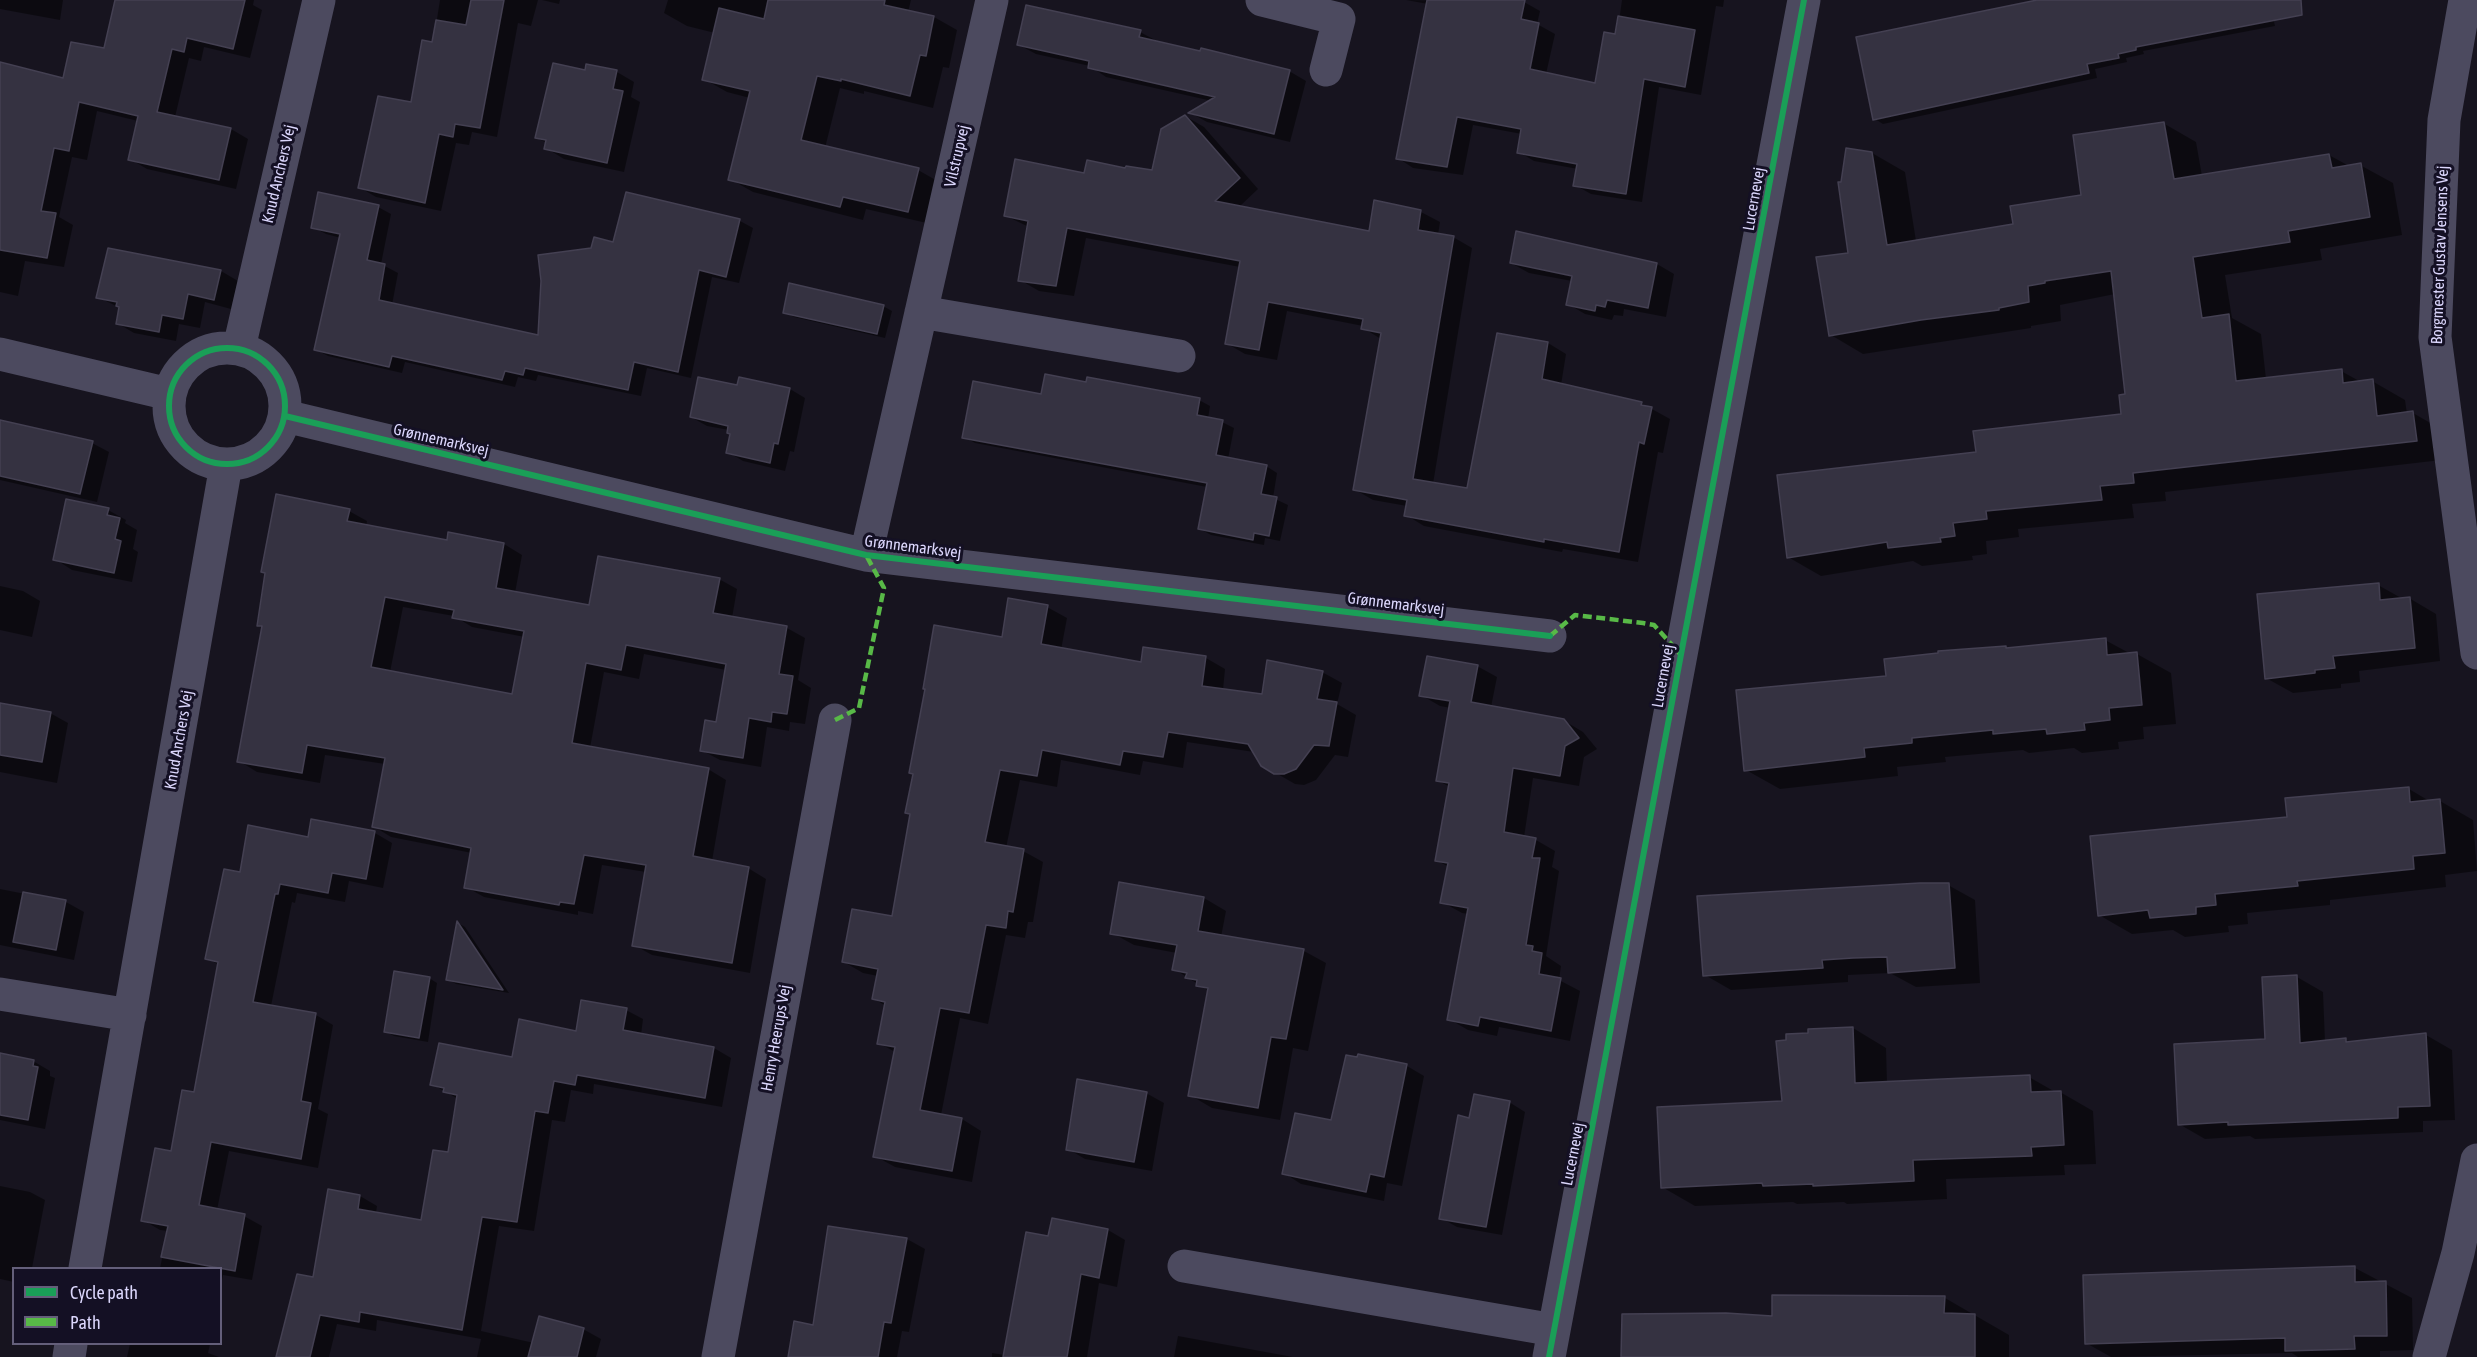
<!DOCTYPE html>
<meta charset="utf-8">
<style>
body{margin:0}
#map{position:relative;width:2477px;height:1357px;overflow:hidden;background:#17141f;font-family:"Asap Condensed",sans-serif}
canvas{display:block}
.legend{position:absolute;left:12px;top:1267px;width:210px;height:78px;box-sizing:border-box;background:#141024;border:2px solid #645f7a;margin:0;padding:8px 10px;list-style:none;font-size:18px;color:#dbd6fc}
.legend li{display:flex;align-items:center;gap:12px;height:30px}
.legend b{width:30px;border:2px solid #645f7a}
</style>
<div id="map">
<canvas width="2477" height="1357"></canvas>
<ul class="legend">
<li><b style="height:8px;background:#1a9f57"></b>Cycle path</li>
<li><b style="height:8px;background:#58b947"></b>Path</li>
</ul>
</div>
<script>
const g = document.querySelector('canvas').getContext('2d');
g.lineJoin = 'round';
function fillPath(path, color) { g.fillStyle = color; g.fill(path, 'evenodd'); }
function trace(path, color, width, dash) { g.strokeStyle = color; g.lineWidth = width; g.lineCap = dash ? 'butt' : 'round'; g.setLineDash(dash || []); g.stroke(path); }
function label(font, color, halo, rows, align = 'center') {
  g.font = font + ' "Asap Condensed",sans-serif'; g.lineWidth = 6; g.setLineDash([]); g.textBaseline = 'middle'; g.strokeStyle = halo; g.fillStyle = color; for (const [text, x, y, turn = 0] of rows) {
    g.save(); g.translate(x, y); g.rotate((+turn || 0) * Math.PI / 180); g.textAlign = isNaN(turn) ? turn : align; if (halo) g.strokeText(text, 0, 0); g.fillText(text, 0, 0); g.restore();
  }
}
fillPath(new Path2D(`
 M0,0H63L60,20L0,9Z
 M117,0H254L253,5L262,10L250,58L204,47L201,61L189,58L175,117L231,129L248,139L236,189L147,169L130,159L138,121L97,111L87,160L72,157L59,217L73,225L64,267L25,261L18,296L0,292V64L64,80L105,50Z
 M440,0H538L531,26L518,23L497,137L472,132L469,145L456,143L441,211L376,197L359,187L412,104L433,44Z
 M542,0H560L559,4Z
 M668,0H911L908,12L934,17L957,30L949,68L943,67L933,108L864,91V94L840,88L825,148L918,170L941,183L931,224L866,209L863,220L753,192L730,179L750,98L727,92L704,79L715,33L687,26L664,13Z
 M1406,0L1524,2L1540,11L1537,24L1555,34L1546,74L1596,85L1617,36L1622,0H1724L1723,7L1716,6L1701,95L1659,87L1642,202L1591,194L1575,185L1578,169L1534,161L1519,152L1522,134L1473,125L1463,175L1413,168L1398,158L1428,4Z
 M2056,0H2269L2275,26L2143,51L2144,54L2126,58L2127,62L2095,69L2097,78L1883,124L1875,119Z
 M1140,32L1157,41L1289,71L1306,81L1290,142L1207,122L1191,113L1212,101L1106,77L1090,66L1036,54L1019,45Z
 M587,65L617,72L634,82L631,97L640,102L624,172L564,159L546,148L547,143L537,138L586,72Z
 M1185,116L1204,127L1258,189L1239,207L1370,233L1376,201L1421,212L1440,222L1438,235L1453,237L1472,248L1433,484L1468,490L1548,343L1566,354L1561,385L1641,403L1670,419L1663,453L1658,452L1638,562L1563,549L1562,552L1424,526L1406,515L1407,506L1373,500L1354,489L1381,339L1363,328V326L1287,311L1277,360L1245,354L1226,343L1240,267L1086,238L1074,296L1039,291L1020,280L1029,227L1006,216L1086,175L1127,170L1153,172Z
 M2163,123L2196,142L2202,176L2329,155L2349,166L2360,165L2393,183L2402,235L2320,249L2322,260L2225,275L2232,318L2261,334L2266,379L2341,371L2361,382L2372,381L2405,400L2407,414L2413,413L2446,432L2450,459L2165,492L2166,501L2132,504L2134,518L2018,529L2019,537L1986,541L1987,554L1972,556L1973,560L1922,566L1913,561L1821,576L1788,557L1978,453L2123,415L2127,395L2115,294L2060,305L2061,321L2031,326V328L1863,354L1831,335L1850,254L1843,183L1872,153L1905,172L1916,241L2014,225L2082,196Z
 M378,207L391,214L381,264L398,273L392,305L539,337L592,250L740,221L753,228L739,283L712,277L691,378L647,368L641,396L538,375L536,381L518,377L515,387L405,362L402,373L328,356L315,349L341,238L326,234L313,227Z
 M109,250L221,271L238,281L231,309L205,302L200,328L179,324L176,341L134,333L117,323L120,308L98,297Z
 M1511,263L1657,264L1674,274L1666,317L1624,309L1623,316L1614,315L1612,320L1585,314L1568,304L1572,281L1529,273Z
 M883,306L892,311L885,338L794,317L785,312Z
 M740,379L790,389L805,398L794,452L790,451L785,471L743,461L728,452L731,434L729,430L707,426L691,417L738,387Z
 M1043,396L1199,400L1210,406L1208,419L1222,422L1234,428L1228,459L1266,466L1277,473L1273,498L1288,505L1280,541L1265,538L1264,545L1211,535L1200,529L1207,487L975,443L964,437Z
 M0,422L92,443L109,452L97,502L0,480Z
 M108,510L126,520L125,523L137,530L133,549L138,552L132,582L72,570L55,559Z
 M349,511L367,521L366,526L448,541L504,544L522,555L515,593L590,607L719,579L737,589L732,618L787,628L805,638L798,680L811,688L805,724L790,722L789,731L767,727L761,767L720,760L701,750L717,724L726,670L644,654L639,679L604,672L590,748L708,769L726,780L712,861L748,868L766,879L750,973L652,955L634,945L646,872L602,865L593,914L578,911V915L484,897L466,887L472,853L391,837L373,826L385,764L325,755L320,783L257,772L239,761L263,627L258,625ZM403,607L454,616L472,627L525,637L513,696L390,672Z
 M2378,585L2403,599L2409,598L2436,614L2440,661L2359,671L2360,682L2341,684V688L2293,693L2266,678Z
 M0,586L23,591L40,601L32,637L0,630Z
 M1047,607L1067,618L1061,650L1142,664L1145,649L1206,658L1225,669L1223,690L1263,696L1322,672L1342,683L1337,704L1356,715L1348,757L1335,755L1316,780L1304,785L1295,784L1262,765L1254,752L1187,742L1183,768L1143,761L1140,775L1061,760L1057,787L1020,780L1006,848L1023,851L1043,862L1033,922H1028L1025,938L1006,935L988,1024L960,1018L941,1115L962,1119L981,1131L972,1182L895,1167L875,1156L895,1052L879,1043L886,1006L874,999L878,976L863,973L844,962L894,918L912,815L907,812L1003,639Z
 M2105,640L2131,654H2137L2171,673L2176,724L2143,727L2144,739L2118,742L2119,749L2082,753L2074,748L2029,753L2023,750L1945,757L1946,762L1897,767L1898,776L1780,789L1746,770L1888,678L2006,647L2008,649Z
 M1477,666L1497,677L1491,707L1563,720L1583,732L1597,749L1584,757L1579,786L1533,778L1524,837L1536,840L1555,851L1552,867L1559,871L1546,956L1561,966L1559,980L1580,991L1570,1041L1499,1027L1497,1036L1468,1030L1449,1019L1469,914L1462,913L1442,902L1449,867L1436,860L1450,787L1437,780L1451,708L1440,706L1421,695Z
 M0,704L50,713L68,723L57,783L0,772Z
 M2409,789L2431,802L2440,801L2473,820L2477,871L2445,875L2446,887L2330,900V905L2247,913L2248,924L2228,926L2229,932L2185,937L2173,930L2132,934L2099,915L2288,818Z
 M312,821L375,833L392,843L383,888L349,881L345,902L297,893L295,903L292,902L271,1006L316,1015L333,1025L318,1109L328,1114L318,1168L229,1151L217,1210L244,1216L262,1226L252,1280L223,1275L220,1289V1268H160L168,1231L160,1230L143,1220L173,1153L195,1094L219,965L207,958L241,874L309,839Z
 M1948,885L1975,900L1980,983L1916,987L1890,973L1848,975V982L1731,990L1705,975Z
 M0,889L66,902L84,912L74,960L0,945Z
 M1204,898L1226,911L1221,937L1304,951L1326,963L1308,1051L1293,1048L1280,1120L1212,1108L1190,1095L1209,991L1174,969L1177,953L1134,945L1112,933Z
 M458,923L465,927L509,993L456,984L448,979Z
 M2297,977L2323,992L2325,1042L2345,1040L2352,1043L2426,1035L2452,1050L2455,1120L2423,1121V1132L2255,1139L2250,1136L2205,1139L2179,1124L2267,1041Z
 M429,978L437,983L428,1042L394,1036L385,1031Z
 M626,1010L643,1019L641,1035L714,1048L731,1058L722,1107L594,1084L593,1094L571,1090L565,1122L552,1120L534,1231L499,1226L481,1331L534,1343L583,1329L601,1339L596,1357H477L481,1339L377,1320L376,1331L337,1324L329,1357H278L314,1279L360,1196L377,1206L376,1213L423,1222L450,1154L458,1099L432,1084L513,1059Z
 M1853,1028L1886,1048L1887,1083L2029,1077L2057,1093L2060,1092L2093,1111L2096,1164L2064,1165L2065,1175L1946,1179L1947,1199L1847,1204L1844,1202L1797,1204L1793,1202L1695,1206L1662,1187L1784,1102Z
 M0,1055L33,1061L50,1071V1076L55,1078L45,1129L0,1120Z
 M1359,1056L1407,1066L1424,1076L1402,1186L1387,1183L1384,1201L1301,1184L1284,1173L1332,1122Z
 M1146,1093L1164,1103L1152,1171L1085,1159L1068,1149Z
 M1509,1102L1525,1112L1502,1235L1457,1227L1441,1218L1471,1119Z
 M0,1186L30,1192L45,1200L32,1268H14V1282L0,1279Z
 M830,1227L907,1239L925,1249L909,1332L902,1331L897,1357H789L814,1327Z
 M1108,1230L1125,1240L1117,1287L1099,1283L1087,1357H992V1353L1005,1355L1049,1237Z
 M2355,1268L2412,1298L2413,1350L2380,1351V1357H2298L2292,1353L2111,1357L2086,1343Z
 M1945,1298L2009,1335V1357H1623L1774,1317Z
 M1178,1336L1293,1357H1174Z
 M130,1344H210L208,1353L219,1357H127Z`), '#0007');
const building = new Path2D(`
 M115,0H245L233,49L187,38L184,52L172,49L157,112L231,128L219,180L128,160L138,116L79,102L69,151L54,148L41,211L56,213L47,258L0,250V62L63,78L71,42L104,48Z
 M471,0H504L480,128L455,124L453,137L439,134L425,203L358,188L378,96L411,102L422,40L432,42L436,20L466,25Z
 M768,0H885L884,5L934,16L926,56L920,55L910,96L841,79V81L817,76L801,140L919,168L908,212L843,197L840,207L728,180L750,91L702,80L719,8L764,19Z
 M1427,0H1525L1521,19L1539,23L1530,69L1595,83L1604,32L1615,34L1618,16L1695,30L1685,87L1644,79L1626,194L1573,186L1577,164L1517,153L1521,129L1457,117L1447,167L1396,159Z
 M2037,0H2301L2302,15L2136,47V50L2118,54L2119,58L2087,64L2089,73L1873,120L1856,37Z
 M1026,5L1141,30L1139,37L1200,51L1201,48L1290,70L1274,134L1188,113L1215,97L1088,68L1089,61L1017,45Z
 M553,63L585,70L586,64L617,70L613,89L623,91L607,163L544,149L546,140L535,138Z
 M1185,115L1240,178L1215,201L1369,231L1374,200L1421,210L1418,230L1454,236L1413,479L1467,488L1497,333L1548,342L1542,379L1642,402L1641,405L1652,407L1644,444L1639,442L1619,552L1544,539V542L1404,516L1407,500L1353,490L1381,333L1361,329L1363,319L1268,302L1259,350L1225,344L1240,261L1067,228L1056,286L1018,281L1028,221L1004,216L1015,159L1084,173L1087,160L1125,168L1126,166L1152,170L1161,129Z
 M2164,122L2174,179L2329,154L2332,168L2361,163L2370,217L2288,231L2290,242L2193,257L2202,318L2229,314L2236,381L2342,369L2343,383L2373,379L2377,416L2413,411L2417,441L2133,473L2134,483L2100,486L2102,500L1986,511L1987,519L1953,523L1955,536L1940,538L1941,542L1888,548L1887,542L1787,558L1777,475L1976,452L1973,431L2121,414L2119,395L2125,394L2111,271L2045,281V283L2028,286L2029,302L1999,308V310L1921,320L1829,336L1816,257L1848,253L1838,182H1841L1846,148L1872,152L1887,245L2013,224L2010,206L2081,195L2073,135Z
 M318,192L379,205L367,260L385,264L379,300L538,335L541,281L538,255L591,248L594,237L613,242L626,192L740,219L726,277L699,270L678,372L634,362L628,390L525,368L523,375L505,371L502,380L392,356L389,367L314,350L340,234L311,228Z
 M1516,231L1657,263L1648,308L1607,300L1605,307L1596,305L1595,311L1566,305L1572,276L1510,263Z
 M108,248L221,270L214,300L188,294L183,319L162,315L159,332L116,324L119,307L116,306L117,302L96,298Z
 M789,283L884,305L877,334L783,313Z
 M1045,374L1086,382L1087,377L1200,398L1197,415L1223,420L1216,455L1267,465L1261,494L1277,497L1269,536L1254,533L1253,540L1198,529L1207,483L962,438L973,381L1041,394Z
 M698,377L737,385L739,377L790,388L778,444L774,443L770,463L726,453L730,434L727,433L728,426L690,417Z
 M0,420L93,441L80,494L0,476Z
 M276,494L350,509L347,521L447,540L448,532L504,543L496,588L589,605L598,556L720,578L713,613L787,626L779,674L793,676L787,714L772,712L771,722L749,718L743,758L700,751L705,720L716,722L726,664L626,645L621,670L586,663L572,743L709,768L693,856L749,867L732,963L632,946L646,865L584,855L574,904L560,902L559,905L464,888L471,848L372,827L385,758L307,745L302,773L237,762L262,626H257L265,573L261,572ZM385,597L454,610L452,618L524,631L512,694L371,667Z
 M66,499L109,508L107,515L120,518L115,539L121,541L114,573L53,560Z
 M2379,583L2380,600L2410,597L2415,648L2333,656L2335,668L2315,670V673L2265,679L2257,594Z
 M1008,598L1048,605L1041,644L1141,662L1143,647L1206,656L1202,686L1262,694L1267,660L1323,671L1317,699L1337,702L1329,746L1314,745L1296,769L1284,774H1274L1261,766L1248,744L1168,732L1163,757L1123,751L1120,765L1042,750L1037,776L1000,770L985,842L1024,849L1013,912L1008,911L1006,928L986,925L969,1013L940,1008L920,1110L962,1118L952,1171L873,1157L895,1047L877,1044L885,1002L872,999L878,969L842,962L852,909L892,916L910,814L905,813L913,774L909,773L925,689H923L934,625L1002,637Z
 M2106,638L2107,655L2137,652L2142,705L2109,708L2110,720L2084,723L2085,730L2047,734L2046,729L1993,734V730L1912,738V743L1864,748L1865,757L1744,771L1736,690L1886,676L1884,659L1938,653V651L2006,646V648Z
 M1427,656L1478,665L1471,702L1564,719L1579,738L1565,746L1560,776L1513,768L1504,832L1536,838L1532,858H1540L1526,945L1533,946L1532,951L1542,953L1539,974L1561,978L1551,1031L1480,1017L1478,1026L1447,1020L1468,908L1440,903L1448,863L1435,861L1449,783L1436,781L1450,701L1419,696Z
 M0,703L51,712L42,762L0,755Z
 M2409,787L2410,802L2440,799L2445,853L2413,856L2414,869L2297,881L2298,886L2215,894L2216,905L2196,907V914L2150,918L2148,910L2098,916L2090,836L2287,817L2285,798Z
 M311,819L375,831L366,879L332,873L328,893L280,884L278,894H275L253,1002L316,1013L301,1101L311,1103L301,1159L211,1142L199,1205L245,1214L235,1271L161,1257L168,1226L141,1221L155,1148L171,1151L182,1090L194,1092L218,962L205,959L224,869L240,872L248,825L308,837Z
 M1119,882L1204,897L1198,931L1304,949L1286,1039L1271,1037L1258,1108L1188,1096L1208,988L1196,986L1197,980L1185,978L1187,973L1172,970L1177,945L1110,934Z
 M1920,883H1949L1955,968L1888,973L1887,957L1853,958L1822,960L1823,968L1703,976L1697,896Z
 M23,892L66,900L56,950L13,942Z
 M457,921L503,990L446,980Z
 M394,971L430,977L419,1038L384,1032Z
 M2297,975L2300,1043L2346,1038V1042L2426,1033L2430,1106L2398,1107V1118L2228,1125V1122L2178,1125L2174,1044L2265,1039L2262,977Z
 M581,1000L627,1008L623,1030L714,1047L705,1098L577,1075L575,1085L554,1081L548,1113L535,1111L517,1222L482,1217L462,1330L360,1312L359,1322L320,1315L310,1357H276L297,1274L313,1277L328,1189L360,1195L358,1209L421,1220L433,1150L448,1152L457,1095L443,1092L444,1088L430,1085L439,1043L512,1057L519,1019L576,1031Z
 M1853,1027L1855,1083L2030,1075L2031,1092L2061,1091L2064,1145L2031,1147L2032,1156L1913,1160L1914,1181L1813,1186V1184L1763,1186L1762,1183L1661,1188L1657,1107L1782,1101L1776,1041L1786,1040V1034L1808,1033V1029Z
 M0,1053L34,1060L33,1066L38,1067L28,1120L0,1115Z
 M1358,1054L1407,1064L1384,1177L1370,1174L1366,1192L1282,1174L1295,1113L1331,1120L1346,1055L1357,1057Z
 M1077,1079L1147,1092L1134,1162L1066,1150Z
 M1474,1094L1510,1101L1486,1227L1439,1219L1458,1115L1469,1118Z
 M1052,1218L1108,1229L1099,1278L1081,1274L1067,1357H1003L1026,1232L1048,1236Z
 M828,1226L907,1238L891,1323L884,1322L878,1357H788L794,1321L813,1325Z
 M2355,1266V1282L2386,1281L2387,1336H2354L2355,1349L2285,1351V1338L2085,1344L2083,1275Z
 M1772,1295L1945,1296L1944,1313L1975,1314V1357H1621L1622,1314L1726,1313L1772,1316Z
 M539,1316L584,1328L577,1357H528Z`);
fillPath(building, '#353241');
trace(building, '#444052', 1.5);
trace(new Path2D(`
 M1262,0L1339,19L1326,70
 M2465,0L2444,120L2435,337L2477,653
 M921,312L1179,356
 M169 406a58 58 0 1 1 116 0a58 58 0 1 1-116 0Z
 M239,348L319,0
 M0,354L169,394
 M285,416L866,555L1550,636
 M866,555L992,0
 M0,994L130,1015
 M1184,1266L1554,1330
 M85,1268L226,465
 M69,1357L71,1344
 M718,1357L835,720
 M1549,1357L1804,0
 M2429,1357L2458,1253L2477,1160`), '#4c4a5f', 33);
trace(new Path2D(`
 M1550,636L1575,615L1643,623L1654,625L1681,655
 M835,720L859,708L884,588L866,555`), '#58b947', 4.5, [9, 4.5]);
trace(new Path2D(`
 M169 406a58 58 0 1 1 116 0a58 58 0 1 1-116 0Z
 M285,416L866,555L1550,636
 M1549,1357L1804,0`), '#1a9f57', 6);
label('16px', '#dbd6fc', '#141024', [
 ["Vilstrupvej",957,156,-77],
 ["Knud Anchers Vej",279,174,-77],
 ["Lucernevej",1754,199,-80],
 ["Borgmester Gustav Jensens Vej",2440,255,-88],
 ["Grønnemarksvej",441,440,13],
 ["Grønnemarksvej",913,547,7],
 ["Grønnemarksvej",1396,604,7],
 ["Lucernevej",1663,676,-80],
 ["Knud Anchers Vej",179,740,-80],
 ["Henry Heerups Vej",776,1038,-80],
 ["Lucernevej",1573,1154,-79]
]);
</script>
